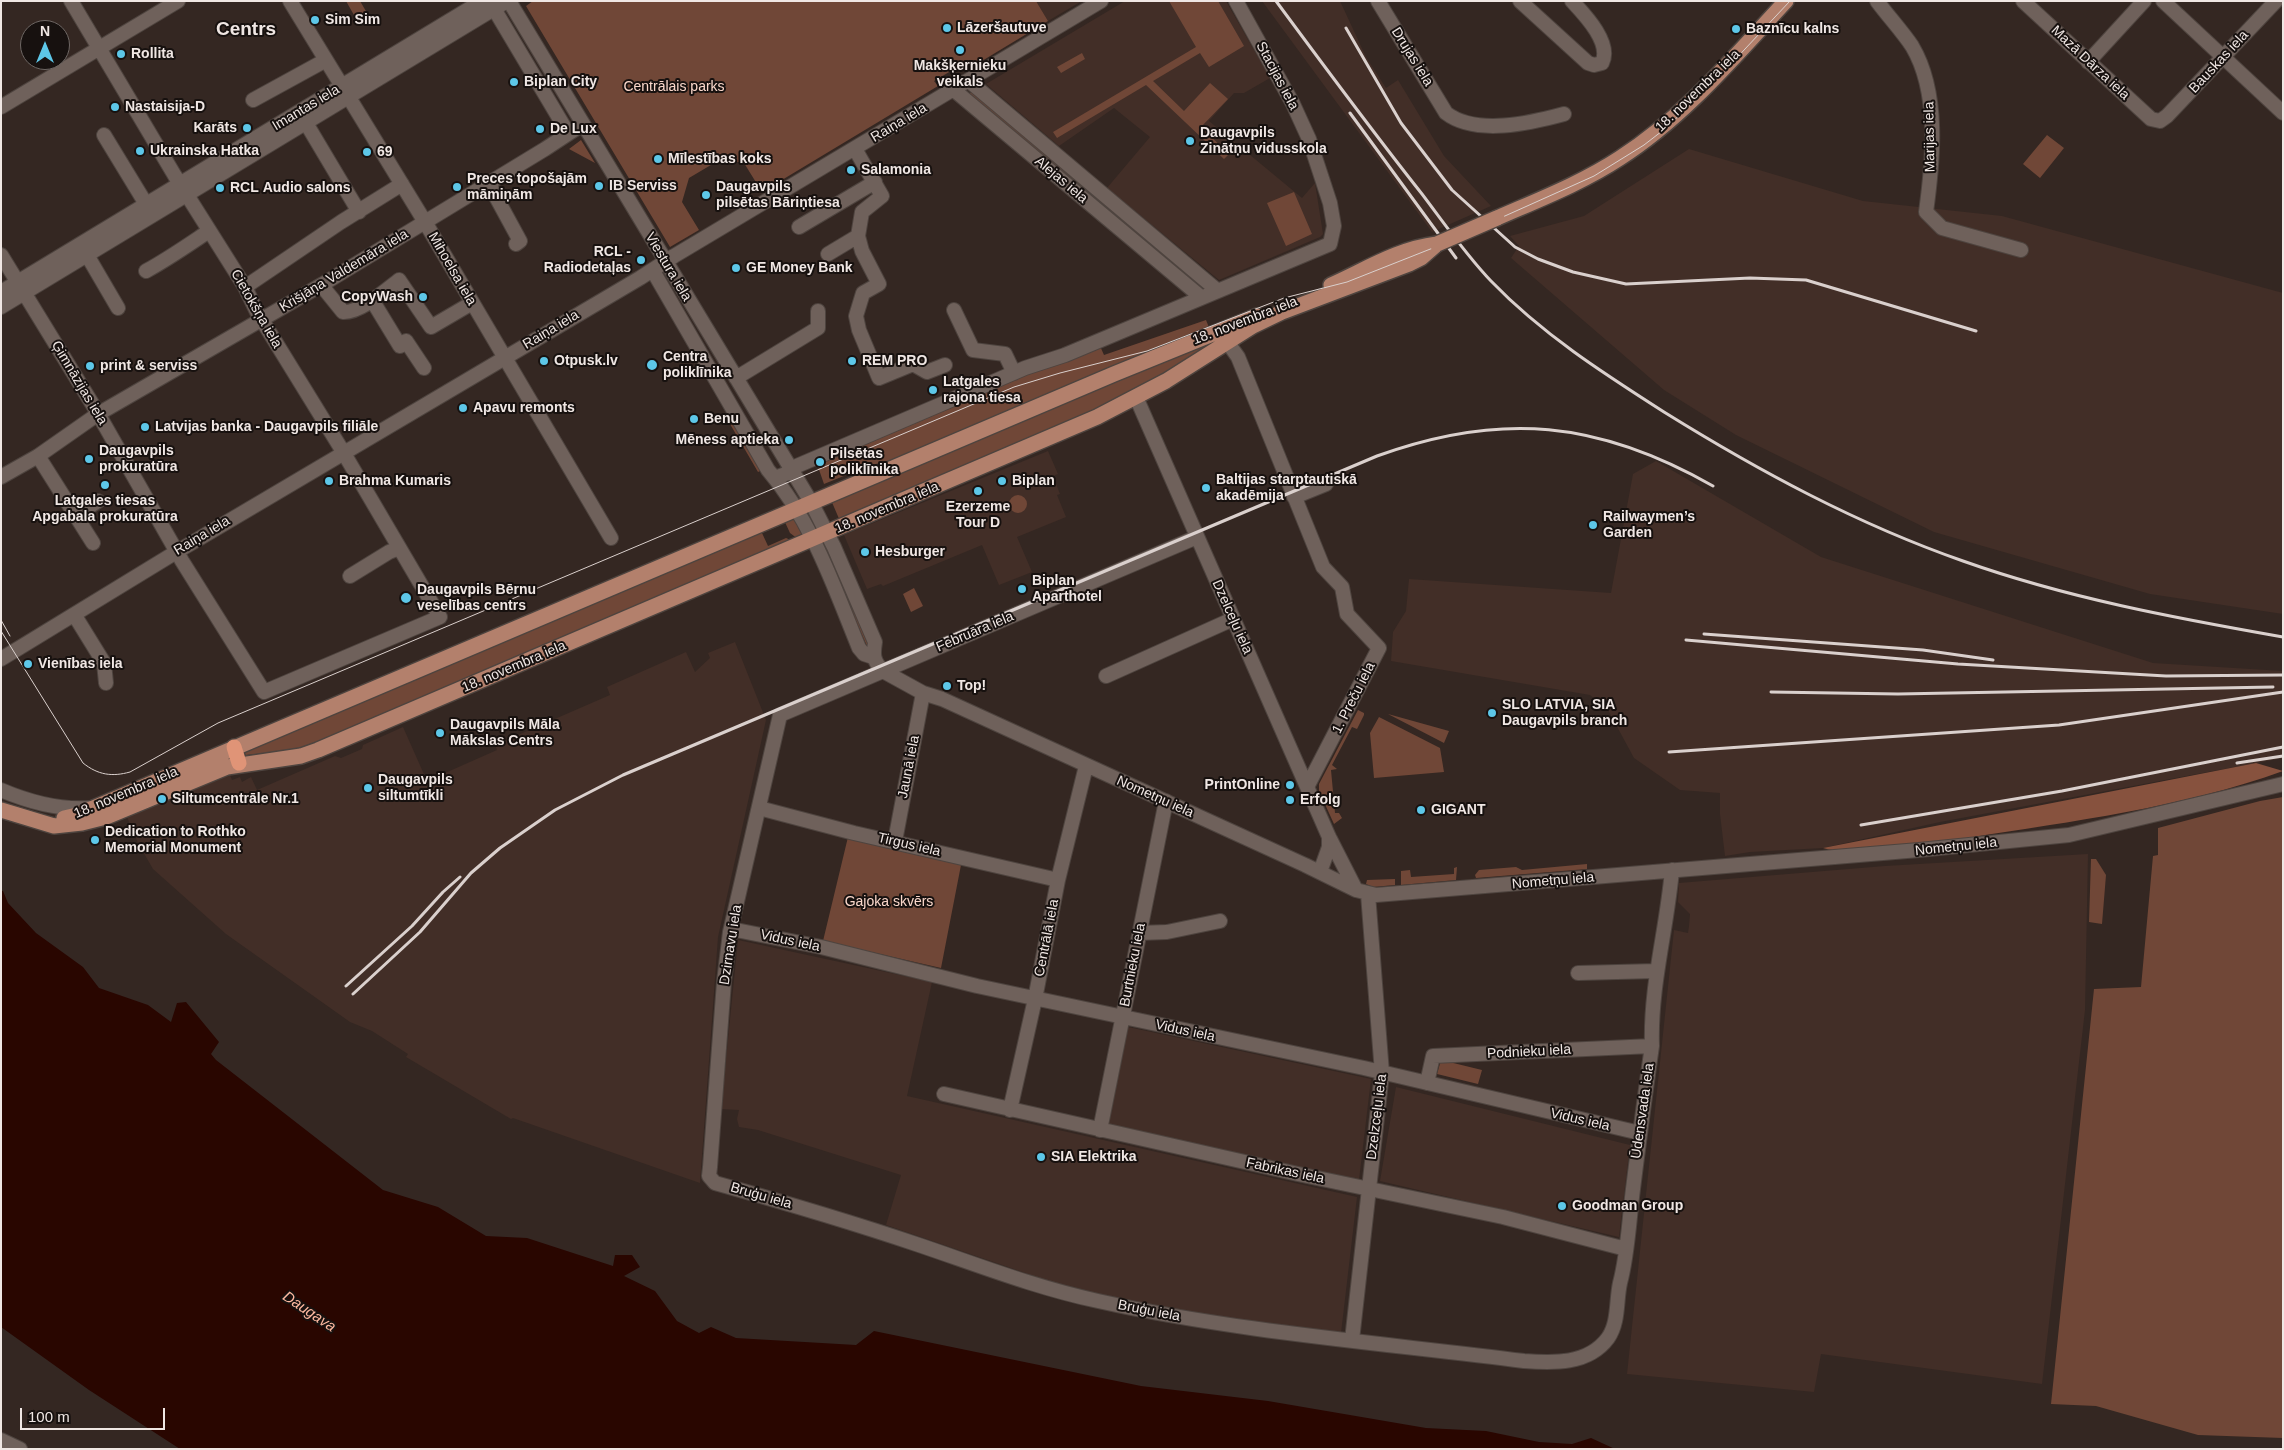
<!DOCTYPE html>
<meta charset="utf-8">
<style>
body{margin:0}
#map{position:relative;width:2284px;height:1450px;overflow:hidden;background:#342722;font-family:Helvetica,sans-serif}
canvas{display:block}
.frame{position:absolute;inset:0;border:2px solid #f0e7e4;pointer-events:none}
.north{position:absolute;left:20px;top:20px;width:50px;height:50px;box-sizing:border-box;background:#17110f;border:1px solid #6e6764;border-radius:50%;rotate:0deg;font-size:14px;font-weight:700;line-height:20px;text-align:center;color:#f0e7e4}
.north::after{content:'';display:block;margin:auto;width:18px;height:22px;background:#5dc7e8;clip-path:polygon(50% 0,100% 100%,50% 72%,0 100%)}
.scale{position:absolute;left:20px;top:1408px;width:145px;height:22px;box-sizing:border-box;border:2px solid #f0e7e4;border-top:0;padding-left:6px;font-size:15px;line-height:18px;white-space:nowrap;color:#f0e7e4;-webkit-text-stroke:4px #17110f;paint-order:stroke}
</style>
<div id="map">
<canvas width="2284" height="1450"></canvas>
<div class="frame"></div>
<div class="north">N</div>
<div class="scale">100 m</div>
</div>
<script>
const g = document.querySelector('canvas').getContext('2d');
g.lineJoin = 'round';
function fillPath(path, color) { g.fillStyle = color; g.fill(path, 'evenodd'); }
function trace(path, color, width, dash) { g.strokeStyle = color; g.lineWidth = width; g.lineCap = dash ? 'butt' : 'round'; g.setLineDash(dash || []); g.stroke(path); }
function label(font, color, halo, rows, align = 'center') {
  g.font = font + ' Helvetica,sans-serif'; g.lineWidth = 4; g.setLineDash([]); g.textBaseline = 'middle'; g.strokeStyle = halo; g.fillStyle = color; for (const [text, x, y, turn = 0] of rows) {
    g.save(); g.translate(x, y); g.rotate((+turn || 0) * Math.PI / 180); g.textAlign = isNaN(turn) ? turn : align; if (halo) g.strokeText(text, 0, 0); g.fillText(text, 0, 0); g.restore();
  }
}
fillPath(new Path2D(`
 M1036,1H1080V2L1048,21Z
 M1125,1H1226L1270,78L1244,93H1234L1209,121L1302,198L1315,183L1323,234L1320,237L1219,280L1107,188L1150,137L1114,108L1059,146L986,84Z
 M1262,1H1340L1366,57L1386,88L1398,80L1444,156L1491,206L1432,232Z
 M1689,149L1863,201L2002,216L2283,293V614L2150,594L1934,532L1736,435L1664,390L1511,258L1519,246L1510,236L1584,216Z
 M1048,451L1058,474L1053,476L1060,494L1057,495L1066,517L1017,537L1032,572L999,585L982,545L883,586L881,584L867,589L844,535Z
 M1656,461L1821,557L2153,663L2283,671V758L1940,822L1823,848L1750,852L1725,856L1720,814V793L1680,790L1634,758L1608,710L1590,695L1391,661L1393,632L1406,611L1409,579L1611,593L1633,474Z
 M735,642L766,720L718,937L700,1183L513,1118L511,1119L406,1057L408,1054L372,1031L350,1022L226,934L153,869L138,843L127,817L230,775L232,780L240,777L242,782L251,777L257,790L335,756L341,758L362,749L363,745L403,727L427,781L497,750L495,745L610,695L607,687L686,652L695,672L710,658L708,653Z
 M2088,854L2085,1010L2042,1384L1821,1354L1814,1392L1627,1374L1674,930L1688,933L1689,926L1690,914L1678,902L1679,883L1885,866Z
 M738,940L932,982L907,1096L1357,1197L1341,1333L1211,1321L1098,1298L886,1225L901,1175L758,1130L739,1127L737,1119L739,1110L721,1109Z
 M1128,1027L1371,1079L1359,1180L1108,1126Z
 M1396,1087L1630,1145L1619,1237L1380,1181Z`), '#422e27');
fillPath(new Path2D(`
 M346,1H360L370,18L359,24Z
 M533,1H1036L1048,21L967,70L961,65L934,81L938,86L762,192L744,163L721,159L689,178L682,202L699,230L670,247L526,6Z
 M1169,1H1218L1244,46L1209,67L1200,53L1153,81L1184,111L1210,83L1228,99L1201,127L1229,154L1224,159L1146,85L1057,138L1053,132L1196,47Z
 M1082,53L1085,59L1061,73L1057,67Z
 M973,91L1170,258L1168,261L967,95Z
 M2047,135L2064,148L2040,178L2023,164Z
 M581,140L595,163L569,149Z
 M1294,192L1312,234L1286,246L1267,203Z
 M1206,320L1210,330L895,460L871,465L824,484L816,461L1013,379L1100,346L1104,355Z
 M1213,338L1216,343L1120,400L840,521L831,500Z
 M730,424L735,426L762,470L758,472Z
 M1009 504a9 9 0 1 1 18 0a9 9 0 1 1-18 0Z
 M794,518L802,535L798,539L790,533L784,520Z
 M780,523L779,526L762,533L768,546L786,538L793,541L325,741L296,750L246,755L243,752Z
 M829,552L868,643L867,646L826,553Z
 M914,588L923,606L911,612L903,594Z
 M1358,710L1364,713V715L1357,729L1352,727L1332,765L1337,769L1331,770L1335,813H1339L1342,818L1334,824L1319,791V784Z
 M1388,714L1449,731L1444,743Z
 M1379,717L1440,748L1444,772L1374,778L1370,733Z
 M2283,797V1438L2198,1435L2096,1406L2051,1404L2094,989L2141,987L2153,856L2158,855V828L2260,801Z
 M848,837L961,865L941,968L823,941Z
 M2091,859H2096L2106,875L2102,924L2089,922Z
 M1587,864V869L1476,878L1475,875L1479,870L1516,867L1522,870Z
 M1457,867L1456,880L1401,885V871L1410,870L1411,877L1454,874V868Z
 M1395,879V885L1373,887L1366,884L1367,880Z
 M1441,1060L1482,1070L1478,1084L1437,1074Z`), '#704737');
fillPath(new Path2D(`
 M2256,763L2283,771C2181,808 2073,821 1967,838C1933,843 1899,848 1865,850C1850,851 1837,852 1823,848Z`), '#87523e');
fillPath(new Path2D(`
 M1,891H3L8,903L36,933L83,967L99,988L148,1005L171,1022L177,1003L186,1002L219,1042L211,1054L216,1060L383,1190L438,1207L486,1236L527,1238L613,1266L615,1255H632L640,1267L624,1276L655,1291L677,1321L699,1333L711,1327L736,1338L856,1345L874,1331L1141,1386L1268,1401L1426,1428L1486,1431L1539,1442L1572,1444L1591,1438L1615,1449H180L89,1390L1,1327Z`), '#290600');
const minor = new Path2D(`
 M290,1L425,222L611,538
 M509,1L811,502L834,547L875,642C873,655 873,661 883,671L923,693L942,699L1305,865L1356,890L1376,895L1919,850L2069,835L2283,784
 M1378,1L1446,113C1476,136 1531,123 1564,114
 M1520,1L1588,63L1594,65L1602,63C1612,43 1585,15 1572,1
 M1877,1C1888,16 1902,31 1912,46C1940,93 1933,161 1926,212L1942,228L2021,250
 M2023,1L2151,119L2160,121L2167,116L2276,1
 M2163,1L2283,113
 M490,2L568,133
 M2088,62L2144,1
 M969,81L1218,291
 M954,90L1201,297
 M253,100L326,60
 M1,107L178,1
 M306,123L359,212
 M104,135L146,204
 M855,149L882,196L862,212L858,236L862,251L879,284L863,293L856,316L859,330L879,378L913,364L927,372L945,365
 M489,184L520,241L516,244
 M799,227L875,182
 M828,254L858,236
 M1,255L96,410L182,561L264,692L440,617L342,450L257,312L245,287L175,176L71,1
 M87,255L118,308
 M146,271C168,259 188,245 209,231
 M653,271L768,470C812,521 834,587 859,648L864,654L873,657
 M323,284L326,291L343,312C360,313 386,290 399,280L431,327L472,303
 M245,287L341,222L402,184
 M1,292L482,1
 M372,300L400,346L406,341L424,368
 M1,307L507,1
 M954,310L973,350L1005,354L1014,373
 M1228,343L1238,357L1323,567L1342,587L1347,614L1379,648L1307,787
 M736,378L818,328V311
 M1136,397L1329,837L1356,890
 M38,456L93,543
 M1,477L38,456L98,414L323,284L545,149L583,124
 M775,478L788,473L792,468L951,400L1025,368L1065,355L1330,244L1334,226L1330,203L1309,139L1293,104L1236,1
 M1294,497L1326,484
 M75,516L98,501
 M1197,537L780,715L730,932L724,982L710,1167L709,1176L715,1183C783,1202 851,1222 919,1245C978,1265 1037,1288 1098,1301C1238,1332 1382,1343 1524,1361C1553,1363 1588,1365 1608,1338C1619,1322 1616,1301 1620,1283C1628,1253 1629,1220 1633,1189C1639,1141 1645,1094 1652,1046C1650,986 1667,929 1672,870
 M350,576L389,552L399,548
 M75,616L104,663L106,683
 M1,659L173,554L640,278L674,256L1101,1
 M1106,676L1233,619
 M1,790C29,802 60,810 90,808
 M759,808L854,833L1058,880
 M895,841L923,693
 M1320,872L1329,847V837
 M731,929L821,947L977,986L1364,1068L1640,1133
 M1139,933L1167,932L1220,921
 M1578,973L1656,971
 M1427,1083L1433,1056L1652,1046
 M944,1094L1298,1174L1503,1217L1626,1249
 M1010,1110L1035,999L1058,880L1086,766
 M1100,1130L1166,801
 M1352,1340L1382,1073L1368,894
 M1,1440L20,1449`);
const major = new Path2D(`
 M1497,218C1538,200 1582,183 1620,158C1684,117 1734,57 1786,1
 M1331,285C1367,269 1397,249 1437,244
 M1,810L54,826L82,823L106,817L227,767L301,756L318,750L1097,417L1166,381L1253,326L1282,312L1409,264L1421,258L1437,244
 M64,818L77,815L1114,374L1257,316`);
const highway = new Path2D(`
 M234,747L239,763`);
trace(minor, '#4e443f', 16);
trace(major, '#4e443f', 18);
trace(highway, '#4e443f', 18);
trace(minor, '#6f615b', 14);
trace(major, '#b3806c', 15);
trace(highway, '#e09477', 15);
trace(new Path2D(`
 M1,620L10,636
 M1,631L83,763C98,775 112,777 130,772L218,723L1014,387L1060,373L1147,351L1284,298L1347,282L1438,246L1594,176L1644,145L1666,128L1715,81L1790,1`), '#dad0cd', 1);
trace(new Path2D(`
 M1276,1C1324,66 1372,131 1422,194C1444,223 1466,255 1491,281C1542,334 1603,373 1664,412C1759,471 1857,524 1963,561C2067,598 2175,618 2283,637
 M1346,28L1401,123L1452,190L1515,247L1538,259L1573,272L1626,284L1750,278L1806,280L1976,331
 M1350,113L1456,258
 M1704,634L1923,650L1993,660
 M1686,640L1958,664L2166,676L2283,675
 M1771,692L1898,694L2273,687
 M1669,752L2059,725L2283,692
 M2237,763L2283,756
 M1861,825L2062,791L2283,747
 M346,986L412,926L443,892L460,877
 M353,994L420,932L471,873L500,848L555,810L623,775L1377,456C1501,411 1599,421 1713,486`), '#dad0cd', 3);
const majorBridge = new Path2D(`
 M1437,244L1497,218`);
trace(majorBridge, '#4e443f', 18, []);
trace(majorBridge, '#b3806c', 15);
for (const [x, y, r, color] of [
 [315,20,5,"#5dc7e8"],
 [947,28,5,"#5dc7e8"],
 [1736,29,5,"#5dc7e8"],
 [960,50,5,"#5dc7e8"],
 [121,54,5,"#5dc7e8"],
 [514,82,5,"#5dc7e8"],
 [115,107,5,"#5dc7e8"],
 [247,128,5,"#5dc7e8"],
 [540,129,5,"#5dc7e8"],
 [1190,141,5,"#5dc7e8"],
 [140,151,5,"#5dc7e8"],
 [367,152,5,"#5dc7e8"],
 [658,159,5,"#5dc7e8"],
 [851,170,5,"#5dc7e8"],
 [599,186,5,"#5dc7e8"],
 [457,187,5,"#5dc7e8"],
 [220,188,5,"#5dc7e8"],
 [706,195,5,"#5dc7e8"],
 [641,260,5,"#5dc7e8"],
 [736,268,5,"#5dc7e8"],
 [423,297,5,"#5dc7e8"],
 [544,361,5,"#5dc7e8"],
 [852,361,5,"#5dc7e8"],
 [652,365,6,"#5dc7e8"],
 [90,366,5,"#5dc7e8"],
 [933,390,5,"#5dc7e8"],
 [463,408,5,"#5dc7e8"],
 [694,419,5,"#5dc7e8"],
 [145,427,5,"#5dc7e8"],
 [789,440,5,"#5dc7e8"],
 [89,459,5,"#5dc7e8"],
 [820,462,5,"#5dc7e8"],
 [329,481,5,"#5dc7e8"],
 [1002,481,5,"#5dc7e8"],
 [105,485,5,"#5dc7e8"],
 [1206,488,5,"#5dc7e8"],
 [978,491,5,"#5dc7e8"],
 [1593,525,5,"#5dc7e8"],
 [865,552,5,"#5dc7e8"],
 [1022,589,5,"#5dc7e8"],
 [406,598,6,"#5dc7e8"],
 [28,664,5,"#5dc7e8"],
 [947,686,5,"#5dc7e8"],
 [1492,713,5,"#5dc7e8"],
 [440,733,5,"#5dc7e8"],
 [1290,785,5,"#5dc7e8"],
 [368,788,5,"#5dc7e8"],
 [162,799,5,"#5dc7e8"],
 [1290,800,5,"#5dc7e8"],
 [1421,810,5,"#5dc7e8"],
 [95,840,5,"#5dc7e8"],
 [1041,1157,5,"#5dc7e8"],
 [1562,1206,5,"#5dc7e8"]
]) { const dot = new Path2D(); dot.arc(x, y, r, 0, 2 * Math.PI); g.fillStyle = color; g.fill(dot); trace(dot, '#17110f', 2); }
label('bold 14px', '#f0e7e4', '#17110f', [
 ["Sim Sim",325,20],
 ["Lāzeršautuve",957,28],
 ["Baznīcu kalns",1746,29],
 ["Rollita",131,54],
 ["Makšķernieku",960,66,"center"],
 ["veikals",960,82,"center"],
 ["Biplan City",524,82],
 ["Nastaisija-D",125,107],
 ["Karāts",237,128,"right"],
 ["De Lux",550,129],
 ["Daugavpils",1200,133],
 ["Zinātņu vidusskola",1200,149],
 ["Ukrainska Hatka",150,151],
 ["69",377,152],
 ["Mīlestības koks",668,159],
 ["Salamonia",861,170],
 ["Preces topošajām",467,179],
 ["māmiņām",467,195],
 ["IB Serviss",609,186],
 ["Daugavpils",716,187],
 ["pilsētas Bāriņtiesa",716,203],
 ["RCL Audio salons",230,188],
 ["RCL -",631,252,"right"],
 ["Radiodetaļas",631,268,"right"],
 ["GE Money Bank",746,268],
 ["CopyWash",413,297,"right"],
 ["Centra",663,357],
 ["poliklīnika",663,373],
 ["Otpusk.lv",554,361],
 ["REM PRO",862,361],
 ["print & serviss",100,366],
 ["Latgales",943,382],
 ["rajona tiesa",943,398],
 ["Apavu remonts",473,408],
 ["Benu",704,419],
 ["Latvijas banka - Daugavpils filiāle",155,427],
 ["Mēness aptieka",779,440,"right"],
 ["Daugavpils",99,451],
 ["prokuratūra",99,467],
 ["Pilsētas",830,454],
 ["poliklīnika",830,470],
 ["Baltijas starptautiskā",1216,480],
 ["akadēmija",1216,496],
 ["Brahma Kumaris",339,481],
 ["Biplan",1012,481],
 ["Latgales tiesas",105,501,"center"],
 ["Apgabala prokuratūra",105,517,"center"],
 ["Ezerzeme",978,507,"center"],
 ["Tour D",978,523,"center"],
 ["Railwaymen’s",1603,517],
 ["Garden",1603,533],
 ["Hesburger",875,552],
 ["Biplan",1032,581],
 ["Aparthotel",1032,597],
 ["Daugavpils Bērnu",417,590],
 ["veselības centrs",417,606],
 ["Vienības iela",38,664],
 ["Top!",957,686],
 ["SLO LATVIA, SIA",1502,705],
 ["Daugavpils branch",1502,721],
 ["Daugavpils Māla",450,725],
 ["Mākslas Centrs",450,741],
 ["Daugavpils",378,780],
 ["siltumtīkli",378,796],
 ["PrintOnline",1280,785,"right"],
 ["Siltumcentrāle Nr.1",172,799],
 ["Erfolg",1300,800],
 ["GIGANT",1431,810],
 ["Dedication to Rothko",105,832],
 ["Memorial Monument",105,848],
 ["SIA Elektrika",1051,1157],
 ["Goodman Group",1572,1206]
], 'left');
label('14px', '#f0e7e4', '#17110f', [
 ["Drujas iela",1412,57,58],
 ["Bauskas iela",2219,62,-47],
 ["Mazā Dārza iela",2090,63,43],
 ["Stacijas iela",1277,76,62],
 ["18. novembra iela",1698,91,-44],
 ["Imantas iela",306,108,-31],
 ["Raiņa iela",899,123,-31],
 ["Marijas iela",1930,137,-91],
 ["Alejas iela",1061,180,40],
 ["Viestura iela",668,267,59],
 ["Mihoelsa iela",452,269,60],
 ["Krišjāņa Valdemāra iela",344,271,-31],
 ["Cietokšņa iela",256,309,60],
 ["18. novembra iela",1245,321,-21],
 ["Raiņa iela",551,330,-31],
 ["Ģimnāzijas iela",79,383,59],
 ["18. novembra iela",887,508,-23],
 ["Raiņa iela",202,536,-31],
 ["Dzelceļu iela",1232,617,66],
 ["Februāra iela",975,632,-23],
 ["18. novembra iela",514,667,-23],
 ["1. Preču iela",1354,698,-63],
 ["Jaunā iela",909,767,-79],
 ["18. novembra iela",126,793,-23],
 ["Nometņu iela",1155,797,24],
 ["Tirgus iela",909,845,13],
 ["Nometņu iela",1956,847,-6],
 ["Nometņu iela",1553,881,-5],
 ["Centrālā iela",1047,938,-79],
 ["Vidus iela",790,941,12],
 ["Dzirnavu iela",731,945,-81],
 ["Burtnieku iela",1133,965,-79],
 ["Vidus iela",1185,1031,12],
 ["Podnieku iela",1529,1052,-3],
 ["Ūdensvada iela",1643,1111,-82],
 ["Dzelzceļu iela",1377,1117,-83],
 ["Vidus iela",1580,1120,13],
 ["Fabrikas iela",1285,1171,12],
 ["Bruģu iela",761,1196,16],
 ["Bruģu iela",1149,1311,11]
]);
label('14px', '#fbd8cb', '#17110f', [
 ["Centrālais parks",674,87],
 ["Gajoka skvērs",889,902]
]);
label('italic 15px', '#fdb9a0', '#17110f', [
 ["Daugava",309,1312,34]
]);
label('bold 19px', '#f0e7e4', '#17110f', [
 ["Centrs",246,30]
]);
</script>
